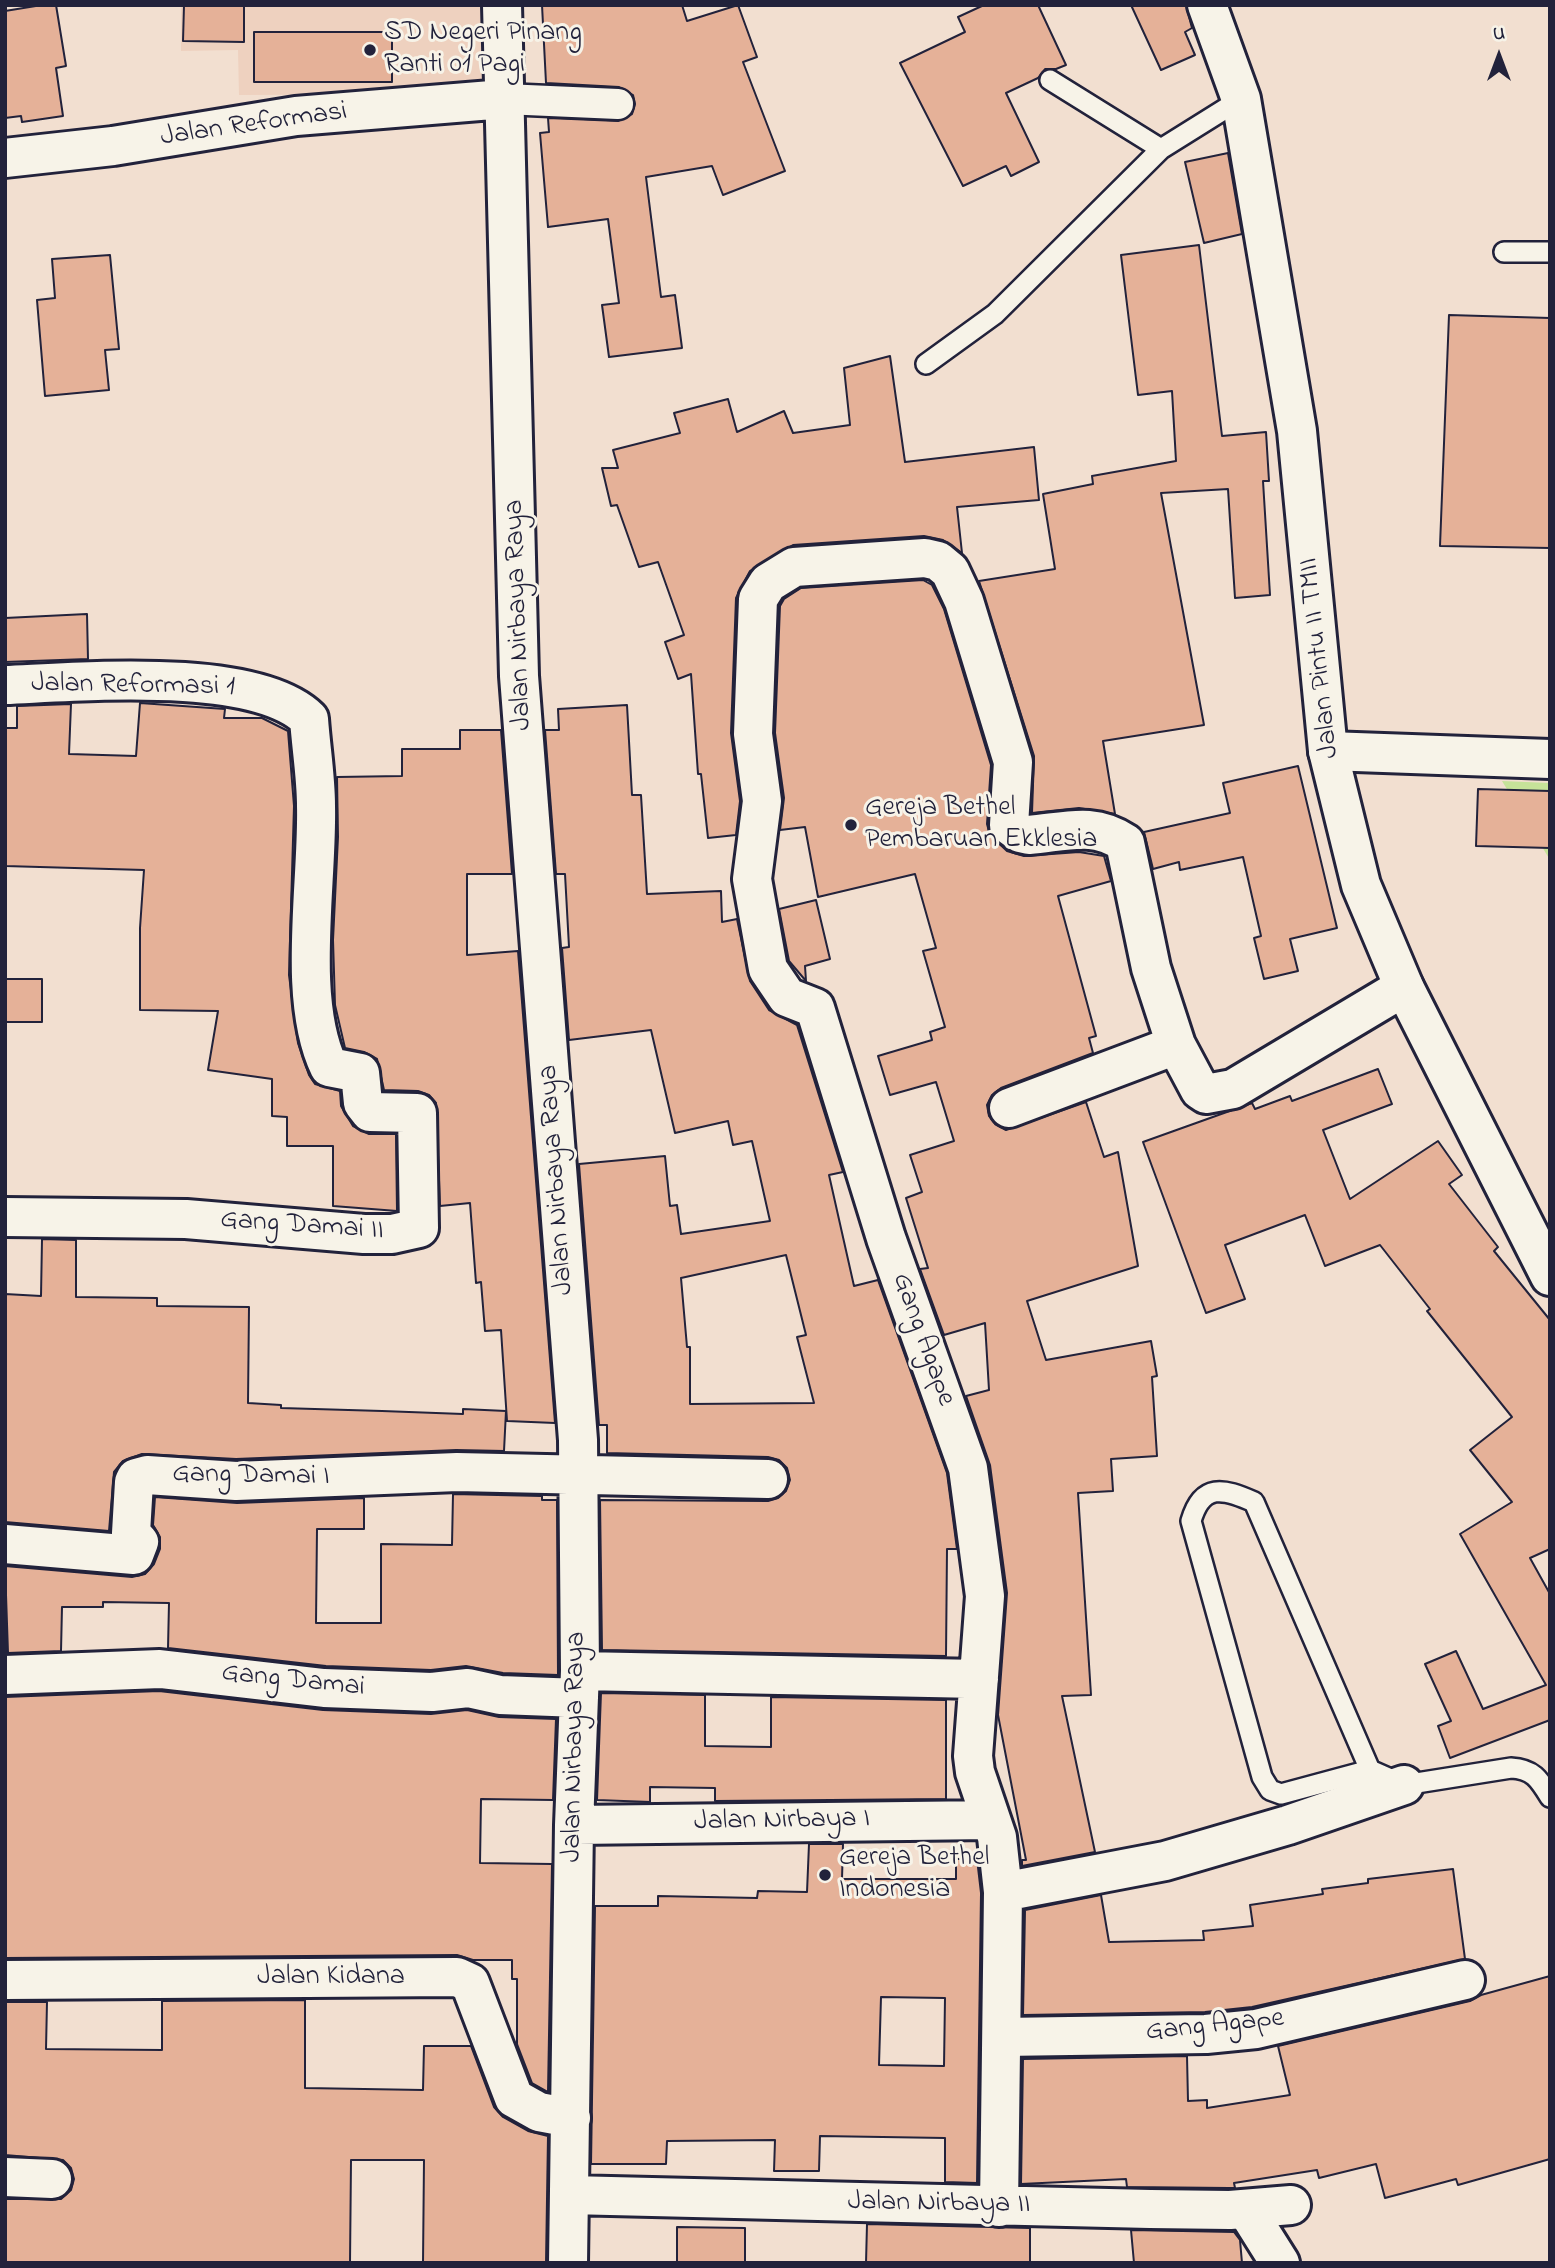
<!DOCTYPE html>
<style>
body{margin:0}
#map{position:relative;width:1555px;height:2268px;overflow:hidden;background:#f2dfd0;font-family:"Indie Flower",sans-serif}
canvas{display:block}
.frame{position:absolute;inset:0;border:7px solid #22223b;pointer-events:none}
.north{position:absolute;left:1464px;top:21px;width:70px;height:70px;-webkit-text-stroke:5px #f7f3e8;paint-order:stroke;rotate:0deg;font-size:19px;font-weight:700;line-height:28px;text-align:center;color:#22223b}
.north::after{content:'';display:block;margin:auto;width:24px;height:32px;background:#22223b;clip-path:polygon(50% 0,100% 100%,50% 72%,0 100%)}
</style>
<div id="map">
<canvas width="1555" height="2268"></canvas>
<div class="frame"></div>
<div class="north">U</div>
</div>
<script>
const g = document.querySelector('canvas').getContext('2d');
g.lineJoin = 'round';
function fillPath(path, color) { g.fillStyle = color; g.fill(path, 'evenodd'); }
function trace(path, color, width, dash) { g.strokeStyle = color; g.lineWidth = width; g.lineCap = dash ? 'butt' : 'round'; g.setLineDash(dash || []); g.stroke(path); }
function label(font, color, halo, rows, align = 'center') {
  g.font = font + ' "Indie Flower",sans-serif'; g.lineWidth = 6; g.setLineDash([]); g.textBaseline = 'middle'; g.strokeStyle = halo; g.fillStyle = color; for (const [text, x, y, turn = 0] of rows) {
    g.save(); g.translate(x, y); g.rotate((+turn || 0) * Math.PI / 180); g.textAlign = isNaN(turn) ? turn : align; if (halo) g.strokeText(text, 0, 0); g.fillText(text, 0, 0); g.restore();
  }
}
fillPath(new Path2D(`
 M181,5H501L502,94L239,95L238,50L181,51Z`), '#eed1bf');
fillPath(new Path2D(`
 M1502,781L1550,783V860Z`), '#c6e299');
const building = new Path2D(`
 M42,5H56L66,66L56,68L63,116L22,122L21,116L5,118V11Z
 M184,5H244V42L183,41Z
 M542,5H682L687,21L738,5L757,57L743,62L785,171L723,195L712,166L646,177L661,297L675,295L682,348L609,357L602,305L619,303L608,219L548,227L540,133L549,132L548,118L618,121L632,114L635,104L633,95L619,87L546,83Z
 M984,5H1038L1066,65L1056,69H1045L1038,78L1006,93L1039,162L1011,176L1006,166L963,186L900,63L965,32L958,17Z
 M1131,5H1186L1192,28L1185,32L1195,55L1161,70Z
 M254,32H392V82H254Z
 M1228,153L1242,234L1204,243L1185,162Z
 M1199,245L1222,436L1266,432L1269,481H1263L1270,595L1235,598L1228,489L1161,493L1204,725L1103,741L1115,814L1079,808L1032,813L1034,756L979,581L1055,569L1043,494L1093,484L1092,476L1176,461L1172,391L1138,395L1121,255Z
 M110,255L119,349L105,350L109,390L45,396L37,300L55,298L52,259Z
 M1449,315L1550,318V548L1440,546Z
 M890,356L905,462L1034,447L1039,500L957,507L962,553L943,540L924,536L793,545L750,571L736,598L731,733L740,801L736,835L708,838L701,774H698L691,674L678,679L665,642L684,635L658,562L639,567L617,505L611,506L602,468H618L613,450L680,433L674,413L728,399L737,432L784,411L793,433L850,425L844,368Z
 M923,580L932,585L944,609L991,765L987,824L990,835L1007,851L1024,856L1079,852L1104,856L1111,881L1058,896L1096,1036L1089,1038L1093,1053L1001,1088L992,1095L987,1105L989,1116L995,1124L1006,1130L1086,1102L1104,1157L1118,1152L1138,1266L1027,1301L1046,1360L1151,1341L1157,1376L1152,1377L1157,1456L1111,1459L1113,1491L1078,1493L1091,1695L1062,1696L1095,1852L1022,1866V1860H1026L998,1715L1007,1593L990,1465L966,1396L989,1390L985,1323L944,1335L920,1269L928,1268L906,1198L922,1192L910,1155L954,1141L936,1082L890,1095L878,1056L932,1040L930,1032L945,1027L923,951L936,948L915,874L818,897L805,827L780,830L784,798L775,733L780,606L784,599L801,588Z
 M87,614L88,659L5,662V618Z
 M140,703L225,709L224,718H262L288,731L294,806L289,975L298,1043L309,1075L315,1084L340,1091L341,1106L353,1126L369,1134H396L397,1211L333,1206V1146H287V1117L272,1116V1079L208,1070L218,1011L140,1010V928L144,870L5,866V728H17V706L71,704L69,754L136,756Z
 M627,705L632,795H641L647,894L721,891L722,922L737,919L750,981L769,1010L797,1025L843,1172L829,1175L854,1286L878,1280L947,1473L957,1549H947L946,1656L602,1650L600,1500L768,1501L778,1498L786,1491L790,1480L787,1468L779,1460L768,1457L607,1453V1425H599L579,1164L665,1156L670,1206L677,1205L681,1234L770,1221L752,1141L733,1145L728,1121L675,1133L651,1030L569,1040L562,948L569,947L565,874H556L545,730H559L558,709ZM786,1255L806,1335L797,1337L814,1403L690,1404V1347H687L681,1278Z
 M460,730H501L512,874H467V955L518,951L555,1423L507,1421L501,1330L485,1331L481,1282L476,1283L470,1203L440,1206L436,1103L429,1095L418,1091L384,1090L377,1059L364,1052L345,1048L335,1005L333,940L338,837L337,777L402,776V749H460Z
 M1298,766L1337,928L1290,939L1298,971L1264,979L1254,938L1261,936L1243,857L1180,870L1179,862L1153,869L1144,832L1230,813L1223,783Z
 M1478,789L1550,791V848L1476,846Z
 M816,900L830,959L805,966L806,981L789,961L779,909Z
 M5,979H42V1022H5Z
 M1378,1069L1392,1104L1323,1130L1350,1199L1438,1141L1462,1175L1449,1184L1498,1247L1494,1251L1550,1320V1549L1530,1558L1550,1594V1720L1450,1758L1438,1726L1451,1721L1425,1664L1456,1651L1483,1709L1546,1685L1460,1534L1512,1502L1470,1450L1512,1417L1427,1311L1430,1309L1380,1245L1325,1266L1305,1215L1225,1245L1245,1299L1206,1313L1143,1142L1252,1103L1255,1109L1290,1096L1292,1101Z
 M42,1239L76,1240V1297L157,1298V1306L249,1307L248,1403L281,1405V1408L382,1411L463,1414V1409L506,1411L504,1451L456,1450L236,1459L142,1454L123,1461L114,1472L109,1531L5,1522V1294L41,1296Z
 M453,1494L542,1496V1500H557L558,1675L503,1673L466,1666L431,1670L326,1666L168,1648L169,1603L103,1602V1607H62L61,1651L8,1653L5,1566L132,1577L145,1574L154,1564L160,1549V1537L153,1525L155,1497L237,1503L364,1498V1529H317L316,1623H381V1544L452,1545Z
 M159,1691L323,1710L431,1714L467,1710L499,1717L556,1719L553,1800L481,1799L480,1863L552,1864L548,2092L532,2083L517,2044V1979H512V1960H473L457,1955L5,1958V1697Z
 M601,1693L705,1695V1746L771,1747V1697L946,1700V1799L715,1801V1788L650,1787V1802L597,1800Z
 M809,1844H843L842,1879H956V1859H977L981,1893L977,2183L945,2182V2138L820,2136L819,2171H774L775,2140L667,2141L666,2164H591L595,1906H658V1896L757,1898L758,1891L807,1892ZM881,1997L945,1998L944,2066L879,2065Z
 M1453,1869L1465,1959L1252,2007L1205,2012L1023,2015L1025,1910L1101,1895L1109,1942L1204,1940L1203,1931L1253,1926L1250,1905L1323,1894L1322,1889L1368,1883V1879Z
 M1550,1976V2159L1458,2185L1456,2179L1385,2198L1376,2164L1319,2178L1317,2170L1234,2183L1235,2188H1229L1127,2187L1126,2179L1021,2184L1023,2059L1187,2056L1188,2101L1207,2100V2108L1290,2095L1278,2046L1470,2001L1481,1995Z
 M305,2000V2088L423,2090L424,2046H471L494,2107L503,2117L528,2131L548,2136L546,2263H423L424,2160H351L350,2263H5V2199H61L71,2190L74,2179L71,2168L63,2160L5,2155V2002H47L46,2049L162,2050V2001Z
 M867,2224L1030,2228V2263H866Z
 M677,2227L745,2228V2263H677Z
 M1131,2230L1234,2232L1240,2240L1242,2263H1134Z`);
fillPath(building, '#e5b198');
trace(building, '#22223b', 2);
const service = new Path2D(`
 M1050,80L1161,149
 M1504,252H1550
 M926,364L995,314L1161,149L1241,99
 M1370,1770L1254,1502C1223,1488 1202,1483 1191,1521L1262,1777L1270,1790L1281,1794L1370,1770L1404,1785L1511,1768C1533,1769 1539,1779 1550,1797`);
const pedestrian = new Path2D(`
 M504,99L618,104`);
const minor = new Path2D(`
 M502,5L519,676L578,1440L580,1671L574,1825L568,2263
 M5,158L113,146L296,116L504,99
 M5,685C79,682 255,666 309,719C311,748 316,777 316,806C318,882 296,999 329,1067L360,1073L363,1103L370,1112L417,1113L419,1228L392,1234H364L186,1219L5,1217
 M1328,751L1550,759
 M1009,1108L1176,1045
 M5,1544L134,1555L139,1542L131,1533L134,1482L136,1478L147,1475L236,1481L457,1472L768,1479
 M580,1671L979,1679
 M5,1675L160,1669L324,1688L432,1692L468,1688L500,1695L579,1698
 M574,1825L991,1820
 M1003,1892L1165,1861L1288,1825L1404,1785
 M5,1980L457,1977L470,1983L514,2098L539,2112L571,2118
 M1002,2037L1206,2034L1256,2029L1465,1980
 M5,2177L52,2179
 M569,2195L1150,2209L1230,2210L1291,2205
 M999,2207L1003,1892L997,1837L975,1772L973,1756L985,1596L968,1468L886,1238L815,1008L787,997L768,969L752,879L762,801L753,734L758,599L768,583L794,567L925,558L938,561L950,571L964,601L1013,762L1009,825L1020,833L1029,835C1065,832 1093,821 1125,843L1151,968L1176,1045L1200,1090L1206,1094L1233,1089L1404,987
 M1246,2209L1280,2263`);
const tertiary = new Path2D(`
 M1207,5L1241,99L1297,431L1328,751L1361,885L1404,987L1550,1276`);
trace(service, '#22223b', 24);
trace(pedestrian, '#22223b', 35);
trace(minor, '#22223b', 44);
trace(tertiary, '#22223b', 44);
trace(service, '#f7f3e8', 19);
trace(pedestrian, '#f7f3e8', 30);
trace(minor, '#f7f3e8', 38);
trace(tertiary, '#f7f3e8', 38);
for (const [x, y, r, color] of [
 [370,50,7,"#22223b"],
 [851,825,7,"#22223b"],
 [825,1875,7,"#22223b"]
]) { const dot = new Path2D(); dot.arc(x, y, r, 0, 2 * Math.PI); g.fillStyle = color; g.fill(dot); trace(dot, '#f7f3e8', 2.5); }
label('28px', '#22223b', '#f7f3e8', [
 ["SD Negeri Pinang",384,34],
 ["Ranti 01 Pagi",384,66],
 ["Gereja Bethel",865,809],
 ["Pembaruan Ekklesia",865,841],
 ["Gereja Bethel",839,1859],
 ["Indonesia",839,1891]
], 'left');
label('28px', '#22223b', '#f7f3e8', [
 ["Jalan Reformasi",254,126,-8],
 ["Jalan Nirbaya Raya",520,615,-92],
 ["Jalan Pintu II TMII",1321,658,-96],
 ["Jalan Reformasi 1",133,687,1],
 ["Jalan Nirbaya Raya",558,1180,-94],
 ["Gang Damai II",302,1227,4],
 ["Gang Agape",922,1340,70],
 ["Gang Damai I",251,1477,1],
 ["Gang Damai",293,1682,6],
 ["Jalan Nirbaya Raya",576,1747,-89],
 ["Jalan Nirbaya I",782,1822,-1],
 ["Jalan Kidana",331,1978],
 ["Gang Agape",1215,2027,-6],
 ["Jalan Nirbaya II",939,2205,1]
]);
</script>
